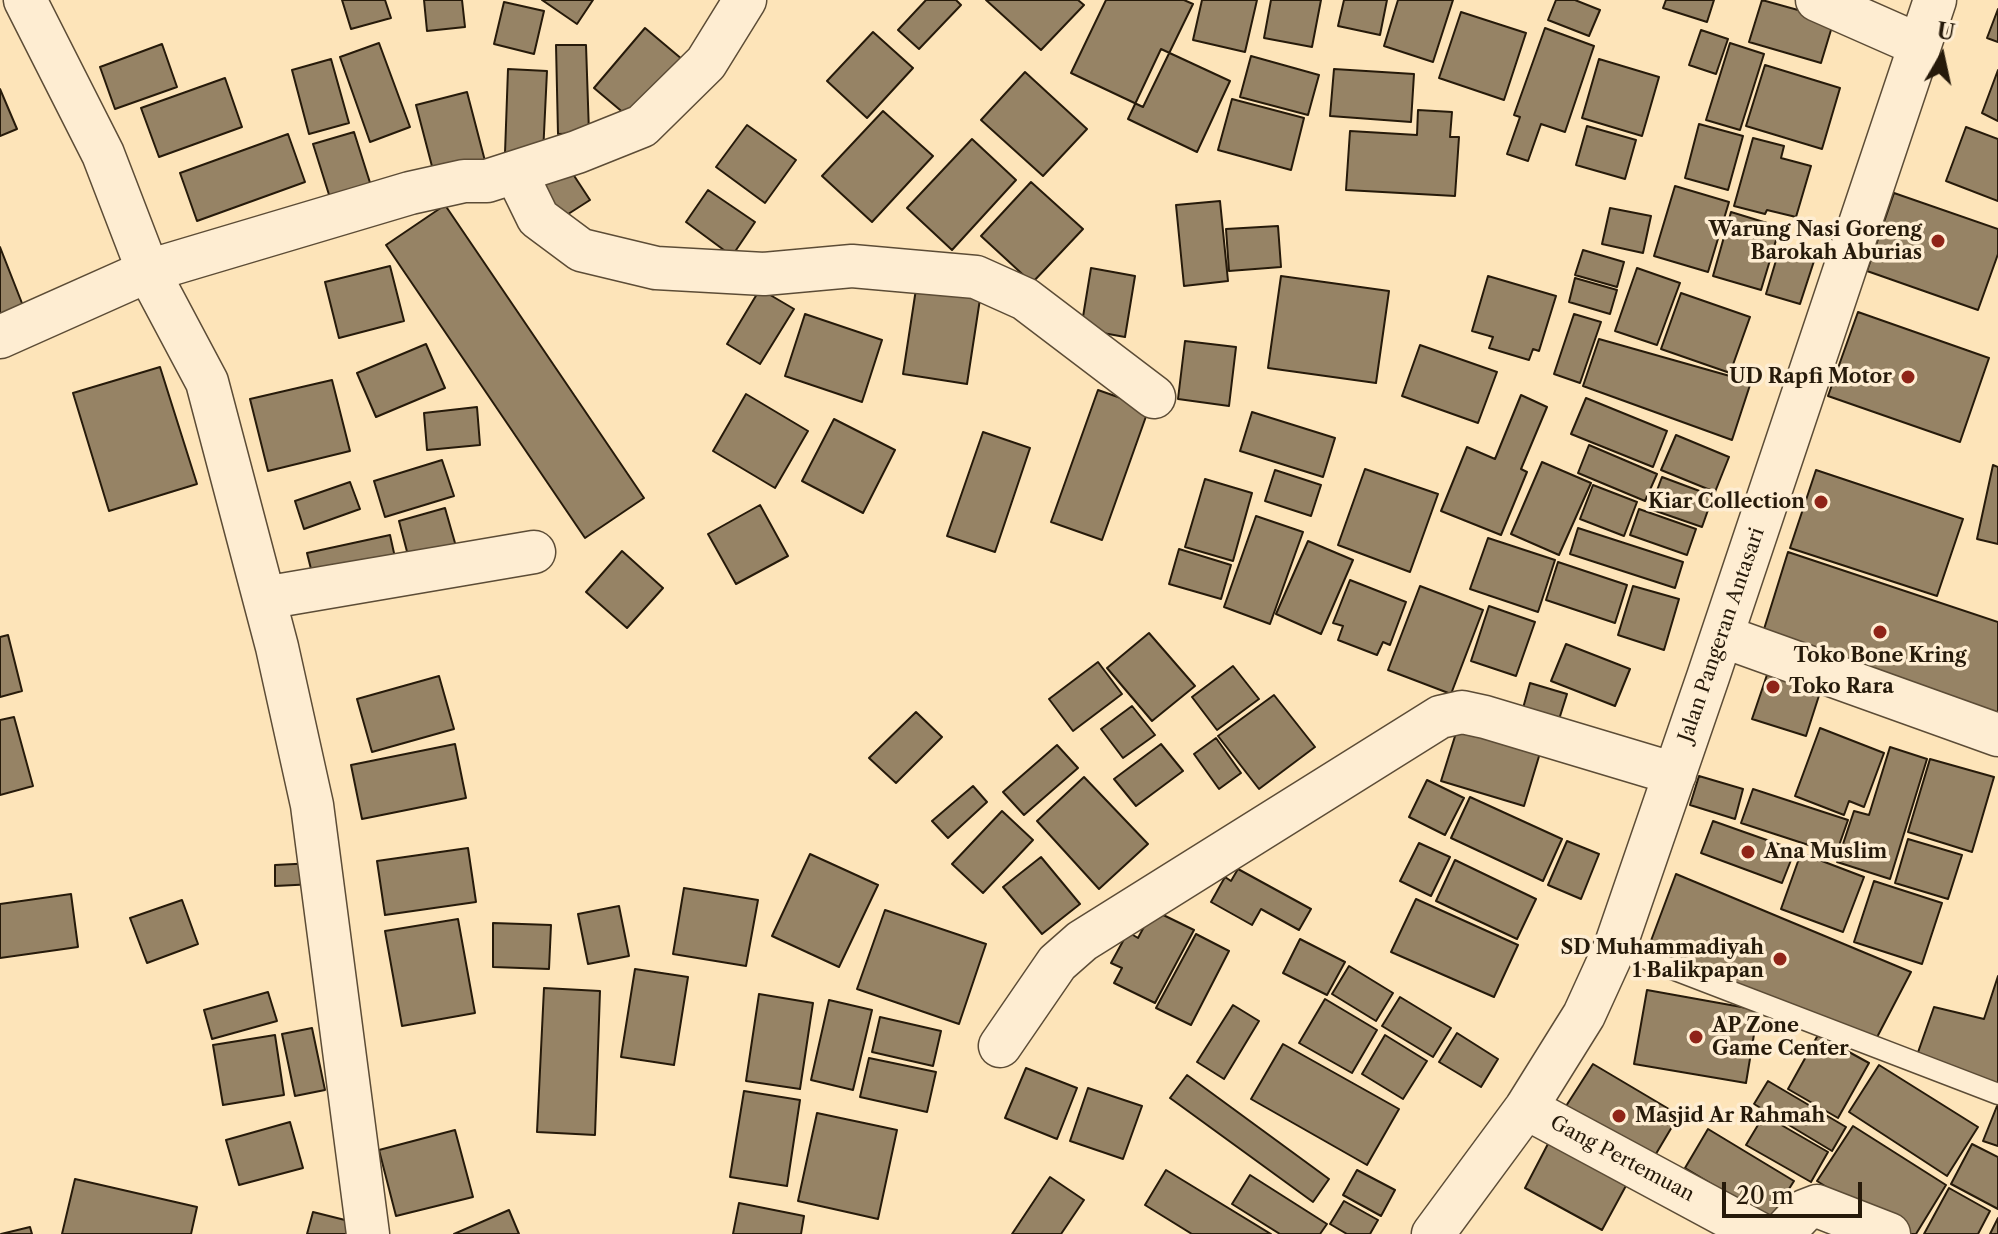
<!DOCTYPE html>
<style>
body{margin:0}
#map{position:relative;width:1998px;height:1234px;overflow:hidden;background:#fde4b9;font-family:"Libre Caslon Text",serif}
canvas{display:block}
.north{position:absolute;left:1902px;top:16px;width:80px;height:80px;-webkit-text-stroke:6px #feedd2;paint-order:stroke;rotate:9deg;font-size:22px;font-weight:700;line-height:32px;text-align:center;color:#261a0a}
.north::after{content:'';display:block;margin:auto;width:28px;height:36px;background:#261a0a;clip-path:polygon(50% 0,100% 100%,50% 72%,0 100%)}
.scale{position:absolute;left:1722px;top:1182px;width:140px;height:36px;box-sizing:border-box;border:4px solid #261a0a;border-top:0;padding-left:10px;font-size:24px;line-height:28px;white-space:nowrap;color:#261a0a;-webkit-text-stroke:6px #feedd2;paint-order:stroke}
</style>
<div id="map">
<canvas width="1998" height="1234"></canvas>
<div class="north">U</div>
<div class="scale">20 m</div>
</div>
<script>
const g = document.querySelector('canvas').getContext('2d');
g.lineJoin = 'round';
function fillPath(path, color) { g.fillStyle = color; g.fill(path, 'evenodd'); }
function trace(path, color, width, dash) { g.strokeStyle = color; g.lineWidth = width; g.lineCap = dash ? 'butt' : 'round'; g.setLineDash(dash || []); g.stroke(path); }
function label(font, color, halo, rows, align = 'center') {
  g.font = font + ' "Libre Caslon Text",serif'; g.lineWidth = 7; g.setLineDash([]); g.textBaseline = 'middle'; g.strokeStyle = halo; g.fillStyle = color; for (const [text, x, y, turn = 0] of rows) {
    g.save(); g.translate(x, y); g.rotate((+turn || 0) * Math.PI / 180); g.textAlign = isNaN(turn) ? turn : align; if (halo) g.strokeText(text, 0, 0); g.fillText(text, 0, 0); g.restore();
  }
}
const building = new Path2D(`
 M342,0H385L391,18L351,29Z
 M424,0H462L465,27L427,31Z
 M542,0H593L577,24Z
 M926,0H956L961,5L919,49L898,30Z
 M986,0H1078L1084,5L1041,50Z
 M1106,0H1184L1193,4L1143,107L1071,73Z
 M1202,0H1257L1245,52L1193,40Z
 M1271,0H1321L1312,47L1264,38Z
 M1344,0H1387L1380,35L1338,26Z
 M1398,0H1453L1433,62L1384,46Z
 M1556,0H1575L1600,10L1589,36L1548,20Z
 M1666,0H1714L1707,22L1663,8Z
 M1762,0L1834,20L1821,63L1749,42Z
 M504,2L544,11L534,54L494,44Z
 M1998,9V42L1987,38Z
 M1461,12L1526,33L1504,100L1439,78Z
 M645,28L683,60L632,120L594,88Z
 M1545,28L1594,46L1565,132L1541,124L1528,161L1507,154L1520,117L1514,115Z
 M1701,30L1728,39L1716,74L1689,65Z
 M873,32L913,68L867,118L827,81Z
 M379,43L410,127L370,142L340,57Z
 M1730,43L1764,54L1740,130L1706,120Z
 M162,44L177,87L115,109L100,67Z
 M556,45H586L589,133L558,134Z
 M1161,49L1230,81L1197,152L1128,119Z
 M1251,56L1319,75L1308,115L1240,97Z
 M331,59L349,123L309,134L292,70Z
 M1599,59L1659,77L1642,136L1582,118Z
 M1765,65L1840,88L1822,149L1746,126Z
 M508,69L547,71L543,154L505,153Z
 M1334,69L1414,74L1411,122L1330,116Z
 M1998,70V121L1982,113Z
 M1025,72L1087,129L1043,176L981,120Z
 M225,78L242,127L159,157L141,108Z
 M0,89L17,129L0,136Z
 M467,92L485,161L434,174L416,105Z
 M1232,99L1304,118L1291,170L1218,150Z
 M1418,110L1452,112L1450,137H1459L1455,196L1346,190L1350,131L1417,135Z
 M883,111L933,156L872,222L822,176Z
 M1699,124L1743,136L1728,190L1685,178Z
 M747,125L796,160L765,203L716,167Z
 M1587,126L1636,140L1625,179L1576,165Z
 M1966,127L1998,139V201L1946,181Z
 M354,132L372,189L331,201L313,144Z
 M288,134L305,182L197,221L180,173Z
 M1753,138L1784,146L1781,158L1811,166L1796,217L1767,210L1765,214L1734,206Z
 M972,139L1016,180L952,250L907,208Z
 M569,168L590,200L562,218L541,185Z
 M1031,182L1083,229L1032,283L981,236Z
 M1675,186L1729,202L1708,272L1654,256Z
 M708,190L755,222L732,256L686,222Z
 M1894,193L1998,229V254L1978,310L1867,271Z
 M1220,201L1228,281L1184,286L1176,205Z
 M445,205L644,498L585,538L386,245Z
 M1610,208L1651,216L1643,253L1602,244Z
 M1731,212L1780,227L1761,290L1713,276Z
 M1278,226L1281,267L1229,271L1226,229Z
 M0,247L27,316L0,326Z
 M1780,247L1815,258L1800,304L1766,294Z
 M1583,250L1624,262L1617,287L1575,275Z
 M390,266L404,321L339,338L325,282Z
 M1091,268L1135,276L1125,337L1081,329Z
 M1637,268L1680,283L1657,345L1615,331Z
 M1281,276L1389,291L1376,383L1268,368Z
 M1488,276L1556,296L1539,351L1533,349L1529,360L1489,348L1493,337L1472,331Z
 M1575,278L1617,290L1610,314L1569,302Z
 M760,289L794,309L760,364L727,344Z
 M916,289L980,299L967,384L903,374Z
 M1681,293L1750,317L1730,373L1661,349Z
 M1858,312L1989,358L1960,442L1828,396Z
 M805,314L882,340L862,402L785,376Z
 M1574,314L1601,322L1580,383L1554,374Z
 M1599,339L1751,382L1732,440L1583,386Z
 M1185,341L1236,347L1229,406L1178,399Z
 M426,344L445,388L376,417L357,373Z
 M1420,345L1497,372L1478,423L1402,396Z
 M160,367L197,484L109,511L73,393Z
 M332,380L350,451L268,471L250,399Z
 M1098,390L1149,408L1102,540L1051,522Z
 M746,394L808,431L775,488L713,451Z
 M1521,395L1547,407L1521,469L1527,472L1501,535L1441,511L1467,447L1495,459Z
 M1586,398L1667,431L1653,467L1571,434Z
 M477,407L480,445L427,450L424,413Z
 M1252,412L1335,438L1323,477L1240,451Z
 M834,419L895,450L863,513L802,481Z
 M983,432L1030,448L995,552L947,536Z
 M1676,435L1729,457L1715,492L1661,470Z
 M1589,445L1657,474L1645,501L1578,473Z
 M442,460L454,496L385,517L374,481Z
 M1542,462L1591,483L1559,555L1511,534Z
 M1993,465L1998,467V544L1977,539Z
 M1365,469L1438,494L1410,572L1338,545Z
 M1275,470L1321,485L1311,516L1265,501Z
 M1816,470L1963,519L1937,596L1790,548Z
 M1662,477L1713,496L1702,527L1650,509Z
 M1205,479L1252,493L1233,561L1185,547Z
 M350,482L360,509L304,529L295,501Z
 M1593,485L1637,502L1624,536L1580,519Z
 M760,505L788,556L736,584L708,534Z
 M445,508L457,550L410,563L399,521Z
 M1639,509L1696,529L1687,555L1630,535Z
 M1256,516L1303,532L1270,624L1224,607Z
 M1578,528L1683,562L1675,588L1570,554Z
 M390,535L396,562L314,581L307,553Z
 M1488,538L1555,560L1538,612L1470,589Z
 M1308,541L1353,560L1321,634L1276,614Z
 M1179,549L1231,565L1221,599L1169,584Z
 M622,551L663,588L627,628L586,592Z
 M1788,552L1998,622V727L1760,642Z
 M1558,562L1627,585L1615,623L1546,600Z
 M1350,580L1406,602L1390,645L1383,642L1377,655L1338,640L1343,626L1333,623Z
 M1420,586L1483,610L1451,694L1388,670Z
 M1633,586L1679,599L1664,650L1618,635Z
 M1489,606L1535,622L1516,676L1471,661Z
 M1149,633L1195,686L1152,721L1107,668Z
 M8,635L22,691L0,697V637Z
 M1566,644L1630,669L1615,706L1551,681Z
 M1098,662L1122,694L1073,731L1049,699Z
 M1771,663L1824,680L1806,736L1752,719Z
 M1233,666L1259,699L1217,730L1192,697Z
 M439,676L454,729L372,752L357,699Z
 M1530,683L1567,694L1556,729L1520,719Z
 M1274,695L1315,747L1259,789L1218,736Z
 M1132,706L1155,735L1123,758L1101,729Z
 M916,712L942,737L896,783L869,758Z
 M14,717L33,786L0,795V720Z
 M1461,717L1543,743L1524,806L1441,781Z
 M1820,728L1884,753L1864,807L1849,801L1844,815L1795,796Z
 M1216,738L1241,773L1219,789L1194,754Z
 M455,744L466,798L362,819L351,765Z
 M1161,744L1183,771L1136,806L1114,779Z
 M1057,745L1078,768L1024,815L1003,792Z
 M1890,747L1927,759L1890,879L1837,862L1854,811L1869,815Z
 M1930,759L1994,777L1972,852L1908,832Z
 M1699,776L1743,789L1735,819L1690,805Z
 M1084,777L1148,844L1099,889L1037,821Z
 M1427,780L1464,798L1445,835L1409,817Z
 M973,786L987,802L948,838L932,821Z
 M1753,789L1848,820L1836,854L1741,823Z
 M1470,797L1562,839L1543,881L1451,838Z
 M1002,811L1033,840L983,893L952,864Z
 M1713,821L1795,850L1782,883L1701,853Z
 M1908,839L1962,855L1948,899L1895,883Z
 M1567,841L1599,854L1581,899L1548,885Z
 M1419,843L1450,857L1431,896L1400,881Z
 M468,848L476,902L385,915L377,861Z
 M1801,853L1864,877L1843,932L1781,909Z
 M810,854L878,885L839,967L772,936Z
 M1041,857L1080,904L1042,934L1003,887Z
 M1455,860L1536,899L1517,939L1436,901Z
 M315,863V884L275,886V865Z
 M1238,869L1311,909L1299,930L1261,909L1252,925L1211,902L1225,877L1231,881Z
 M1676,874L1911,972L1874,1043L1649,946Z
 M1874,881L1942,903L1922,964L1854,942Z
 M684,888L758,900L746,966L673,954Z
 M71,894L78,947L0,958V904Z
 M1416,899L1518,945L1494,997L1391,952Z
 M182,900L198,944L147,963L130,918Z
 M619,906L629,956L588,964L578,914Z
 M885,910L986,944L959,1024L857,989Z
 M1153,910L1194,930L1155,1003L1114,983L1122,968L1111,963L1128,932L1138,938Z
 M458,919L475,1013L402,1026L385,931Z
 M493,923L551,925L549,969L493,967Z
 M1196,934L1229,951L1191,1025L1156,1008Z
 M1300,939L1345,962L1327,995L1283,973Z
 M1349,966L1393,993L1376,1021L1332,994Z
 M635,969L688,977L674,1065L621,1057Z
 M1998,976V1085L1916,1058L1934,1007L1984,1019Z
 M544,988L600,991L595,1135L537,1132Z
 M1647,990L1758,1010L1746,1083L1634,1064Z
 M268,992L277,1021L212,1039L204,1010Z
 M759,994L813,1003L800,1089L746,1081Z
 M1400,997L1451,1028L1433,1057L1382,1026Z
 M1325,999L1377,1030L1352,1073L1299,1043Z
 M829,1000L872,1010L853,1090L811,1080Z
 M1233,1005L1259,1021L1224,1079L1197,1062Z
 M880,1017L941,1031L933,1066L872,1052Z
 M312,1028L325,1090L295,1096L282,1034Z
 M1457,1033L1498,1059L1481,1087L1439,1062Z
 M275,1035L284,1095L223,1105L213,1045Z
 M1385,1035L1427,1061L1403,1099L1362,1074Z
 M1818,1035L1869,1063L1838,1118L1788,1089Z
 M1283,1044L1399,1109L1367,1165L1251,1099Z
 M869,1058L936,1072L927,1112L860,1097Z
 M1593,1064L1679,1115L1647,1169L1559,1117Z
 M1879,1065L1978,1127L1947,1176L1849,1112Z
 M1026,1068L1077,1088L1057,1139L1005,1118Z
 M1187,1075L1329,1179L1313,1202L1170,1098Z
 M1768,1081L1846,1127L1832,1151L1754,1104Z
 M1088,1088L1142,1106L1123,1159L1070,1141Z
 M744,1091L800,1100L787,1186L730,1177Z
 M1997,1106H1998V1146L1983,1141Z
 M817,1113L897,1130L878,1219L798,1201Z
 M1764,1115L1828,1152L1811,1182L1746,1145Z
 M290,1122L303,1168L239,1185L226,1140Z
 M1853,1126L1946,1185L1916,1234H1901L1817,1181Z
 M1708,1129L1794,1181L1770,1219L1685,1168Z
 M455,1130L473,1197L396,1216L379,1150Z
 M1550,1140L1628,1182L1602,1230L1525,1188Z
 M1972,1144L1998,1157V1209L1951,1184Z
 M1166,1170L1271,1234H1192L1145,1205Z
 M1357,1170L1395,1190L1381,1216L1343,1195Z
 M1250,1175L1327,1224L1320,1234H1280L1232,1204Z
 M1050,1177L1084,1200L1061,1234H1012Z
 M75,1179L197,1207L191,1234H62Z
 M1949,1188L1990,1211L1978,1234H1924Z
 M1344,1201L1378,1220L1370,1234H1347L1330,1224Z
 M739,1203L804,1216L801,1234H733Z
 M509,1210L519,1234H454Z
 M313,1212L357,1223L354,1234H307Z
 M1998,1218V1234H1990Z
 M30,1227L32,1234H1Z`);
fillPath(building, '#968365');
trace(building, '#261a0a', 2);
const lane = new Path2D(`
 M1615,947L1998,1094`);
const street = new Path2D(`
 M25,0L103,154L148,271L207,382L277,647L312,805L368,1234
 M1817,0L1919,45
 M516,173L538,218L581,250L656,268L764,274L852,266L976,277L1025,299L1154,397
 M0,337L148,271L410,193L464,181H487L577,152L642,126L706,63L745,0
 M264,598L534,552
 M1722,636L1998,735
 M1000,1046L1057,963L1082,941L1440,717L1462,712L1485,717L1675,774
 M1526,1108L1760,1234
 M1433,1234L1526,1108L1584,1015L1615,947L1708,677L1935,0
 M1782,1234L1804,1211L1817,1206L1889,1234`);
trace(lane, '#5c4c36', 23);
trace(street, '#5c4c36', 45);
trace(lane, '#feedd2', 20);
trace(street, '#feedd2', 42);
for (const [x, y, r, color] of [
 [1938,241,8,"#8f2418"],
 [1908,377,8,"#8f2418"],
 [1821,502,8,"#8f2418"],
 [1880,632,8,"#8f2418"],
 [1773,687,8,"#8f2418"],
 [1748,852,8,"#8f2418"],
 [1780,959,8,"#8f2418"],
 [1696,1037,8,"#8f2418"],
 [1619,1116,8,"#8f2418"]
]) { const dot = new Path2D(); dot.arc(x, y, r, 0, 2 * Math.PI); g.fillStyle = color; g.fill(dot); trace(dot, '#feedd2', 3); }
label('bold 20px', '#261a0a', '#feedd2', [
 ["Warung Nasi Goreng",1922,230],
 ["Barokah Aburias",1922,253],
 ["UD Rapfi Motor",1892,377],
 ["Kiar Collection",1805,502],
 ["Toko Bone Kring",1880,656,"center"],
 ["Toko Rara",1789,687,"left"],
 ["Ana Muslim",1764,852,"left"],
 ["SD Muhammadiyah",1764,948],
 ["1 Balikpapan",1764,971],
 ["AP Zone",1712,1026,"left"],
 ["Game Center",1712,1049,"left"],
 ["Masjid Ar Rahmah",1635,1116,"left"]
], 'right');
label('20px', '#261a0a', '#feedd2', [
 ["Jalan Pangeran Antasari",1722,635,-71],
 ["Gang Pertemuan",1622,1159,28]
]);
</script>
